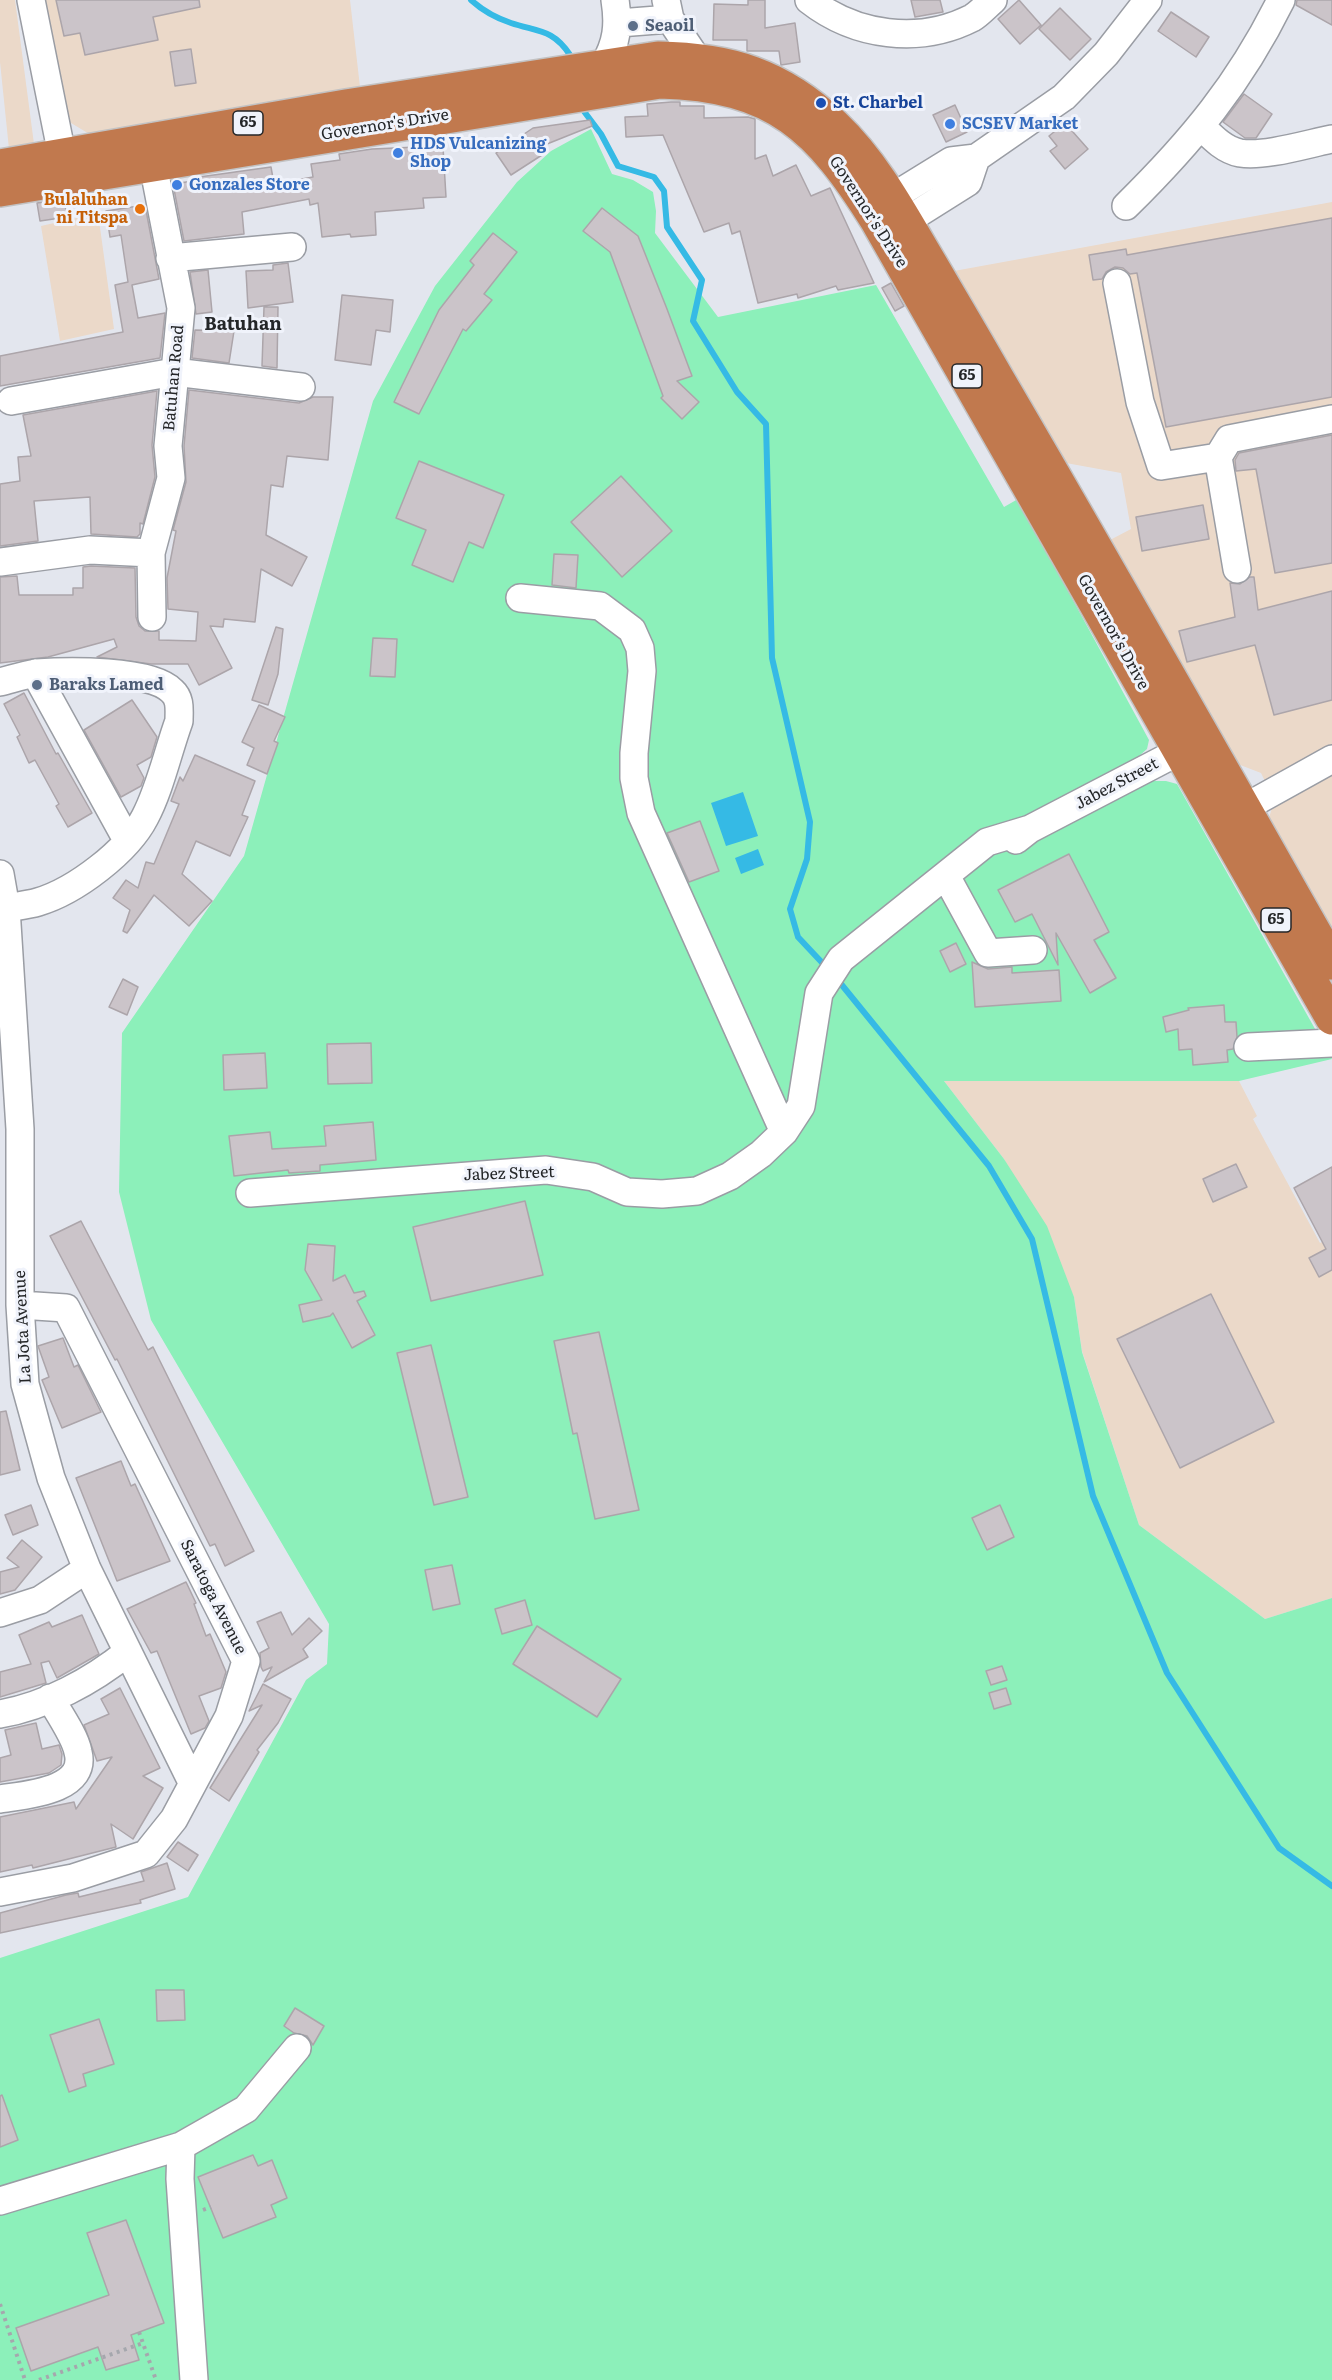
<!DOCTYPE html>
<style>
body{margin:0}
canvas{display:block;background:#e3e6ee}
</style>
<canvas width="1332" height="2380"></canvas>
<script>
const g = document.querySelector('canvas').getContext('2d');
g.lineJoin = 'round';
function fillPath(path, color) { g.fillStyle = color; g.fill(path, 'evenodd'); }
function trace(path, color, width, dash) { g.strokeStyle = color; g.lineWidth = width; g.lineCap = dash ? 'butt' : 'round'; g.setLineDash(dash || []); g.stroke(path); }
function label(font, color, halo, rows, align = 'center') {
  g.font = font + ' Literata,serif'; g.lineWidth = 6; g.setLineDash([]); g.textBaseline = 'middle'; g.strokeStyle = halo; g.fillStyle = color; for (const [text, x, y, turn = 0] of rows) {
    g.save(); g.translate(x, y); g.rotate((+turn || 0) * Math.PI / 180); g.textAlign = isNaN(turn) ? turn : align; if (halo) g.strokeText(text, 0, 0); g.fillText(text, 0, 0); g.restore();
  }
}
fillPath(new Path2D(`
 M0,0H15L34,144L9,149L0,62Z
 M43,0H350L360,87L91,135L66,120Z
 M1332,202V933L1268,822L1274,800L1261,773L1235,763L1110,540L1131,529L1121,473L1066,463L954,271Z
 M98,213L114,329L60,341L41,226Z
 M944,1081H1239L1257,1116L1253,1119L1320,1243L1332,1237V1598L1265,1619L1139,1525L1082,1351L1074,1297L1004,1159Z`), '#ebd9c9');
fillPath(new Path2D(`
 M591,129L612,174L633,180L653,192L656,211L655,233L718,317L876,285L1004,507L1018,499L1149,740L1147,749L1139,756L1153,781H1166L1177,784L1332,1059L1239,1081H944L1004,1159L1047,1226L1074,1297L1082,1352L1139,1525L1265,1619L1332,1598V2380H0V1958L188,1897L306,1680L327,1664L329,1624L151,1320L119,1192L122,1033L244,856L373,401L435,286L517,182L551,151Z`), '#8cf0ba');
fillPath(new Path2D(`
 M743,792L758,836L726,846L711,803Z
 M758,849L764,865L741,874L735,858Z`), '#35bae5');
trace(new Path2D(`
 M471,0C482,10 496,18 511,23C538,32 553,29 570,55
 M580,106L601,134L618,166L654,177L664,191L667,227L702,280L693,321L737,392L766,424L772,658L810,822L807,859L790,909L798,937L828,969
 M837,979L989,1166L1032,1239L1093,1496L1167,1673L1279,1848L1332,1886`), '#35bae5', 6);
const building = new Path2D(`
 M56,0H199L200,7L153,17L158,40L85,55L80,33L64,36Z
 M748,0H765V28L795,23L800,62L781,65L779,51H747V40H713L714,4L748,5Z
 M911,0H940L943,12L915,17Z
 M1019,0L1041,25L1020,44L998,19Z
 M1297,0H1332V25L1296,5Z
 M1060,8L1091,39L1070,60L1039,29Z
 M1171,12L1209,37L1196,57L1158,31Z
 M191,49L196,83L175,86L170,52Z
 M1244,94L1272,114L1256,138H1245L1223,122Z
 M671,102H680V106H704V118L748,117L755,119V159L766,155L773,176L796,165L811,196L830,188L874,283L838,290L836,286L798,298L797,294L758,303L740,231L732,234L729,223L704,232L663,135L626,137L625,117L648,116L647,104Z
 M955,105L967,132L946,142L933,115Z
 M590,120L592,126L537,148L542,155L511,175L496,153L533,128Z
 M1065,123L1088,149L1065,169L1050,151L1057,146L1049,136Z
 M418,147H443L446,197L423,198L424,208L375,212L376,235L351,237L350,234L322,237L318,203L310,205L309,199L242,212L244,234L184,241L173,184L193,181L192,178L271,167L274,184L313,177L311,164L340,160L339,154L372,149Z
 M64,199L67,217L40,221L37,203Z
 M145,205L159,279L132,285L138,318L165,313L160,358L0,386V356L123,332L115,285L128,282L121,235L110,237L106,211Z
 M602,208L638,236L667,309L692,376L677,381L699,402L682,419L661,398L663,396L610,252L583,231Z
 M1332,218V397L1166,427L1137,273L1130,274L1123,268L1115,267L1106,272L1102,279L1093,280L1089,255L1126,249L1127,255Z
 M493,233L517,252L484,294L492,300L466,331L463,329L419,414L394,402L439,310L474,265L470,261Z
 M288,263L293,302L248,308L246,271L273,270V265Z
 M208,270L212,312L196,314L190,272Z
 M891,283L904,306L895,311L882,288Z
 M342,295L393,300L390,332L376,330L371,365L335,360Z
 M264,307H278L277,368L262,366Z
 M195,330L234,331L229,363L192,358Z
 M189,390L299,403L313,397H333L328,460L287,456L283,487L271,485L266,535L307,557L292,586L261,569L255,622L224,619L223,627L210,626L232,668L199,685L188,664H151L97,657L117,647L114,639L48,657L0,663V577L17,576L19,595H73V588H83V567L91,566L135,568L136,617L139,626L145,631H159V640L196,641L198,612L168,609L167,578L176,531L173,530L186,482L184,446Z
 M157,391L152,445L155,477L143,524L140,523V534L137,537L91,534L90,497L34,501L38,541L0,546V484L20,481L18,457L31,456L23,415Z
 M1332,435V563L1275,573L1256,469L1236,471L1235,460L1239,453Z
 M419,461L504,495L483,548L469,542L453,582L412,565L426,530L396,518Z
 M621,476L672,531L622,577L571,522Z
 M1203,505L1209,539L1142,551L1136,517Z
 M554,554L578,555L576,588L552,585Z
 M1250,577H1254L1258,610L1332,591V700L1274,715L1255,645L1187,662L1179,631L1235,617L1230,583L1240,584Z
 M276,627L283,629L278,674L268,705L252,700Z
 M373,638L397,639L395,677L370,676Z
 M24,693L56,754L58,753L92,813L68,827L56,806L59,804L35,760L29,763L17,737L20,735L4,704Z
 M132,700L157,737L151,757L137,765L144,778L141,786L121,797L84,730Z
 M259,705L285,717L274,741L278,743L267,774L247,765L254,748L242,742Z
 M195,755L255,781L242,815L248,817L230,856L196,841L182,874L212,901L189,926L154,895L127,933L123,931L130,910L113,898L126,880L138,888L146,862L154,864L179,804L171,801L180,777L183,781Z
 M700,821L719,871L689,882L667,833Z
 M1069,854L1109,932L1094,940L1116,978L1090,993L1056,933L1058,965L1032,914L1015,922L998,890Z
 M956,943L966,964L950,972L940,951Z
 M972,962L988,969L1012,967V973L1059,970L1061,1001L975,1007Z
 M123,979L138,987L127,1015L109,1007Z
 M1224,1005L1225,1022H1236L1237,1037L1233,1049L1227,1050L1228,1062L1193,1065L1192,1049L1179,1050L1178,1029L1166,1032L1163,1017L1189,1010L1188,1008Z
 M371,1043L372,1083L328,1084L327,1044Z
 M265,1053L267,1088L224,1090L223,1055Z
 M373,1122L376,1160L320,1165V1171L289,1173L288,1170L234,1176L229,1136L270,1132L272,1149L326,1146L324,1126Z
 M1236,1164L1247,1187L1213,1202L1203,1179Z
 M1332,1167V1270L1319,1277L1309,1258L1326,1249L1294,1188Z
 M525,1201L543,1275L431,1301L413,1227Z
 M81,1221L148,1350L153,1347L254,1551L225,1566L215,1544L210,1546L117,1359L115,1360L50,1236Z
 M308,1244L335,1246L333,1281L345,1275L354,1293L364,1291L366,1296L357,1301L375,1335L352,1348L333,1313L330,1316L303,1322L299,1305L322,1300L305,1270Z
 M1211,1294L1274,1422L1180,1468L1117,1339Z
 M599,1332L639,1510L595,1519L577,1433L573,1434L554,1341Z
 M63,1338L74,1367L78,1365L101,1412L62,1428L42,1380L49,1377L38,1346Z
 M431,1345L468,1497L434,1505L397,1353Z
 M6,1411L20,1470L0,1475V1412Z
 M121,1461L131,1486L135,1484L170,1561L117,1581L76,1478Z
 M31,1505L38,1525L13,1535L5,1515Z
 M1000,1505L1014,1537L987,1550L972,1518Z
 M22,1540L42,1557L15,1590L0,1594V1572L19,1567L7,1558Z
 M452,1565L460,1604L433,1610L425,1570Z
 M186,1582L196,1603L194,1604L206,1636L210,1634L226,1672L221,1688L199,1696L209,1721L205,1728L191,1734L157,1651L151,1653L127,1609Z
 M525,1600L532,1625L502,1634L495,1609Z
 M281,1612L292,1635L309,1618L322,1631L303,1649L308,1657L264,1682L272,1667L263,1671L261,1667L260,1653L269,1648L257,1622Z
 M82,1615L99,1654L57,1678L49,1661L41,1663L46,1683L0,1697V1672L31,1664L19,1635L49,1622L52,1627Z
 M537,1626L621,1679L597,1717L513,1664Z
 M1002,1666L1007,1680L991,1685L986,1671Z
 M263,1684L291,1699L278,1723L257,1750L259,1752L229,1801L210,1788L262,1705L249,1711Z
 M120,1688L160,1768L143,1776L163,1788L133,1839L111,1824L116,1847L33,1868L32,1865L0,1872V1817L74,1802L76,1809L112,1757L97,1761L84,1725L109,1714L101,1699Z
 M1006,1688L1011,1704L994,1709L989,1693Z
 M36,1723L42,1749L59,1745L62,1754L61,1765L49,1773L0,1782V1758L11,1755L5,1730Z
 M178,1842L198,1855L188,1871L167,1857Z
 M167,1863L175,1889L140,1900L141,1903L0,1933V1913L66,1895L78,1893L79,1897L144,1881L141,1872Z
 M156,1990H184L185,2020L157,2021Z
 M295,2008L324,2026L313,2045L307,2036L294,2033L284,2026Z
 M99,2019L114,2064L83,2074L86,2086L69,2092L50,2035Z
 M2,2095L18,2140L0,2147V2096Z
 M253,2155L258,2166L272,2160L287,2198L271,2205L276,2217L223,2238L198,2177Z
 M126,2220L164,2323L131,2335L139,2360L106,2370L98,2347L31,2371L16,2328L109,2295L87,2233Z`);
fillPath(building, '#cbc4c9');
trace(building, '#aca5aa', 1.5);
const minor = new Path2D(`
 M31,0L66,175
 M666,0L670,19L697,59
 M809,0C855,36 919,45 972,18C979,14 986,6 993,0
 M619,23L670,19
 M604,65C617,43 619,25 615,0
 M1202,127C1212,137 1224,150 1240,153C1265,157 1307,144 1332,139
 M149,144L181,308L168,446L171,478L151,553L152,617
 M976,158L968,182L906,221H877L891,198L951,161L976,158L1064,97L1106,54L1148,0
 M1126,206C1192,141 1240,83 1281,0
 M170,258L292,247
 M1117,283L1140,402L1161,466L1218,457L1229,439L1332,419
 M11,401L174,372L301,387
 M1218,457L1237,569
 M0,562L90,550L151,553
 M520,598L600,606L632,630L640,648L642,671L634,753V778L641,813L784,1132
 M35,673L127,840
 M0,682C12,679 24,675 36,673C66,671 151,669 172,691C181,699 179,710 179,721C168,751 160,789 145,817C127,852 75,891 38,902C28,905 17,906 6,908
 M1226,818L1332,759
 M1016,840L1030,829L1199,741
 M0,874L6,908L20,1129V1305L25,1384L51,1478L87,1569L192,1782
 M946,876L988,953L1033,950
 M1248,1047L1332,1043
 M250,1193L546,1170L593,1177L627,1192L662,1194L697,1191L730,1176L761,1154L784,1132L801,1106L819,993L841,959L987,842L1030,829
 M0,1613L40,1600L87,1569
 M0,1714C46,1706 92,1681 128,1652
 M0,1799C25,1795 88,1791 78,1752C75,1736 58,1712 50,1698
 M0,1892L73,1878L146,1854L174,1819L229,1716L246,1661L66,1308L20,1305
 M181,2146L180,2179L194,2380
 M0,2201L181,2146L246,2109L297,2048`);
const highway = new Path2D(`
 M0,166L346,106L658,58C730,59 781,75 834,125C871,160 897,206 922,249C948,293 974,337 999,381C1112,574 1222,769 1332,963
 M0,190L660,82C776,85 819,128 877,221L1332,1018`);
trace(minor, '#9a9da4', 30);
trace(highway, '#c2c2c3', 36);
trace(new Path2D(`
 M203,2210L211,2207
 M0,2304L25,2380
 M139,2332L156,2380
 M39,2380L143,2343`), '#a5a7ad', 4, [3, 4.5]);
trace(minor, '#fff', 27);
trace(highway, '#c1794e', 33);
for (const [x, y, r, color] of [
 [633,26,6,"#5c6f8a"],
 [821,103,6,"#1a4fb4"],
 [950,124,6,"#3f7fe0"],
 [398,153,6,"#3f7fe0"],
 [177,185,6,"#3f7fe0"],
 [140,209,6,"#e8710a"],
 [37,685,6,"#5c6f8a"]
]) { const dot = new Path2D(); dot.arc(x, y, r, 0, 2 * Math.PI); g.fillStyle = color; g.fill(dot); trace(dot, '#f0f3fb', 2); }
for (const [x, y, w] of [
 [248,123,30],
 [967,376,30],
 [1276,920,30]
]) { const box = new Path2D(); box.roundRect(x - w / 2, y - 12, w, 24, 4.5); g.fillStyle = '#f0f3fb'; g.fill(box); trace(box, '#242628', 1.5); }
label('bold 15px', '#242628', null, [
 ["65",248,123],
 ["65",967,376],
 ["65",1276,920]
]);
label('bold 16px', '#4e5e75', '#f0f3fb', [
 ["Seaoil",645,26],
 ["Baraks Lamed",49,685]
], 'left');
label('bold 16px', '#164399', '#f0f3fb', [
 ["St. Charbel",833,103]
], 'left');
label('bold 16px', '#366cbe', '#f0f3fb', [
 ["SCSEV Market",962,124],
 ["HDS Vulcanizing",410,144],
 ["Shop",410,162],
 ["Gonzales Store",189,185]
], 'left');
label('16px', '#242628', '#f0f3fb', [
 ["Governor's Drive",385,125,-9],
 ["Governor's Drive",868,212,57],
 ["Batuhan Road",174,378,-85],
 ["Governor's Drive",1113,632,61],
 ["Jabez Street",1117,784,-28],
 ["Jabez Street",509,1174,-2],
 ["La Jota Avenue",23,1327,-93],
 ["Saratoga Avenue",213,1597,63]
]);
label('bold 16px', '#c56008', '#f0f3fb', [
 ["Bulaluhan",128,200],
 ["ni Titspa",128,218]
], 'right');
label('bold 18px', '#242628', '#f0f3fb', [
 ["Batuhan",243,325]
]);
</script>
